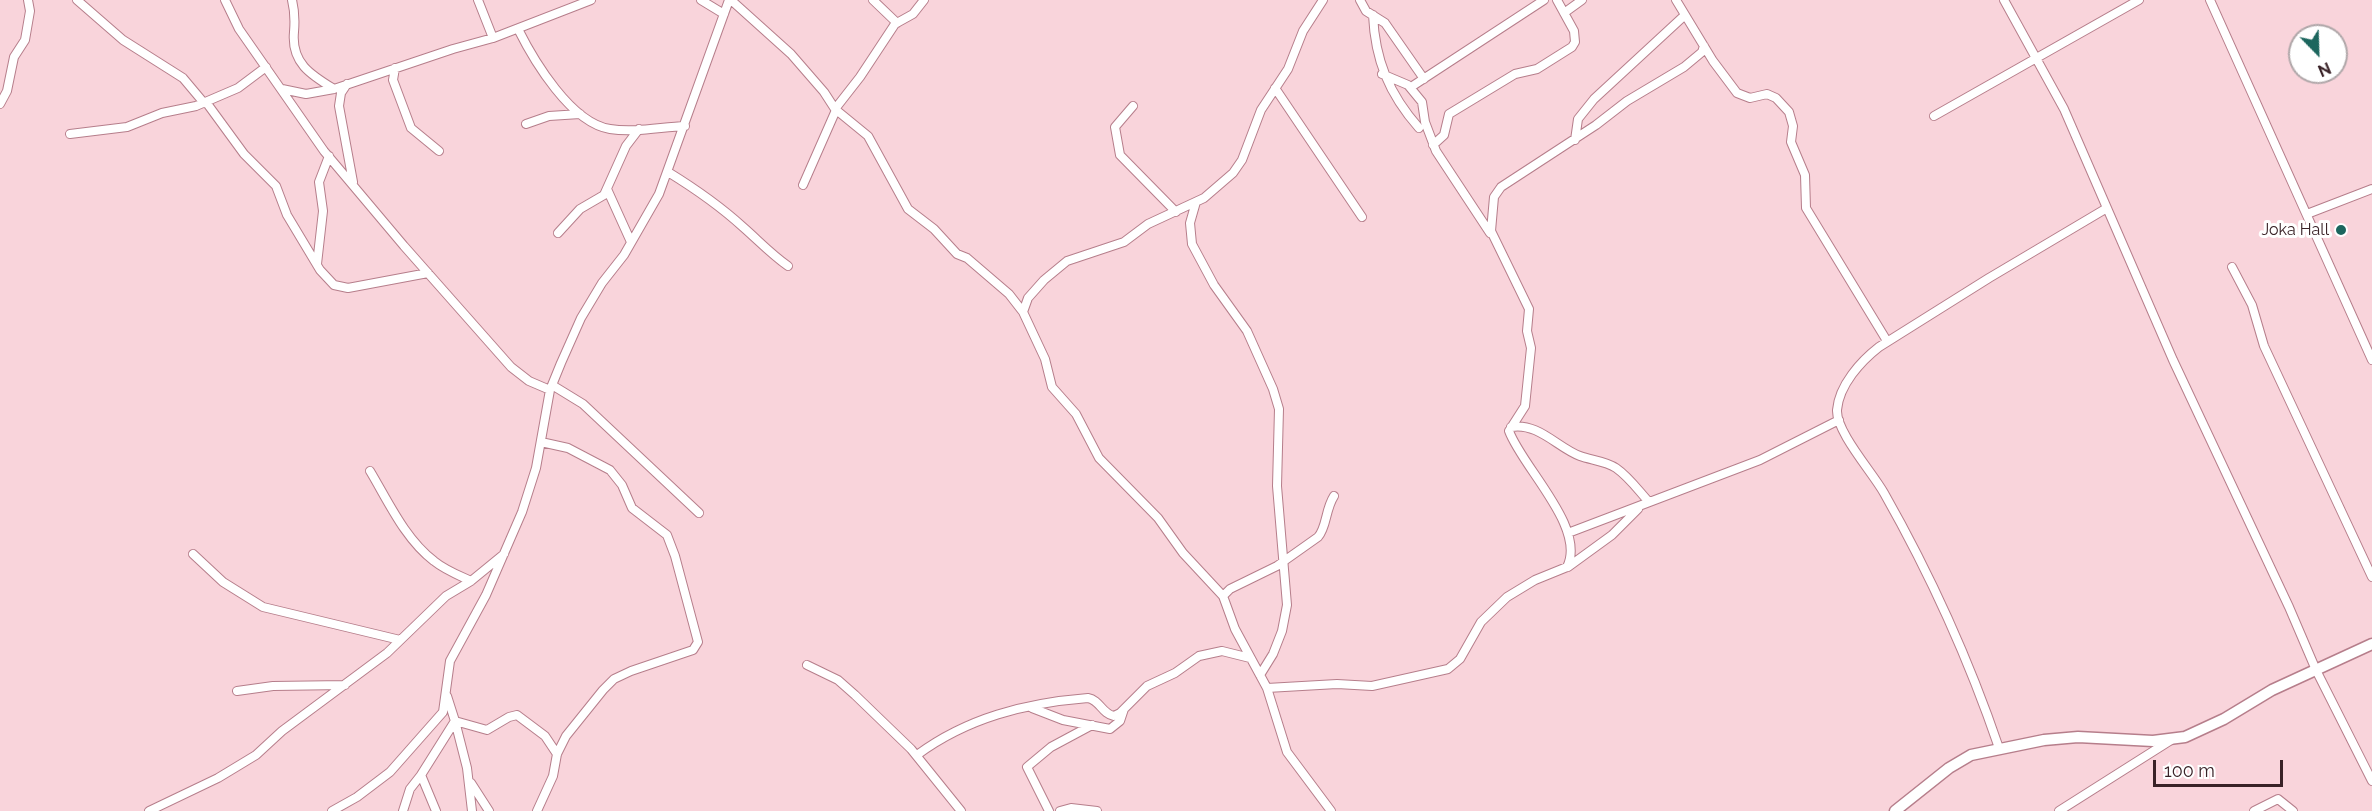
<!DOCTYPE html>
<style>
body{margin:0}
#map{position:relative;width:2372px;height:811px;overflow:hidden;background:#f9d4db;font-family:Raleway,sans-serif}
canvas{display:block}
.north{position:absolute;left:2288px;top:24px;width:60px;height:60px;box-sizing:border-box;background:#fff;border:2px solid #b0a7a9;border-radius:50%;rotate:157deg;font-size:16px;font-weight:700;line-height:24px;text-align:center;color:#392227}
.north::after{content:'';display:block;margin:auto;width:21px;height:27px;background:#1c665e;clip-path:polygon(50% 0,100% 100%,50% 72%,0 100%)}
.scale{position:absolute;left:2153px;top:760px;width:130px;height:27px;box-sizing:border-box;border:3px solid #392227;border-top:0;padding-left:8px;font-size:18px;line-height:21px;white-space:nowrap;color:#392227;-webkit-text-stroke:4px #fff;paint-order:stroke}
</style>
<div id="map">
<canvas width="2372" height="811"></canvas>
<div class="north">N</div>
<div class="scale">100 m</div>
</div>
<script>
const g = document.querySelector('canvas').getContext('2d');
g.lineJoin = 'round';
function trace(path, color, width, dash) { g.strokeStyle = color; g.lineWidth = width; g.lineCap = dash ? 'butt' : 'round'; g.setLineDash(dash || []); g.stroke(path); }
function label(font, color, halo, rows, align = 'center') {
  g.font = font + ' Raleway,sans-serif'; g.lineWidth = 6; g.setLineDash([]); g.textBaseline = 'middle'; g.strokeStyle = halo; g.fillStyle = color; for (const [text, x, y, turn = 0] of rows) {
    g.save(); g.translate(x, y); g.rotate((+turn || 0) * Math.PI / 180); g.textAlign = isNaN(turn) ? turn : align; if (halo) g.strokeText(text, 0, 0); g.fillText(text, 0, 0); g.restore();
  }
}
const minor = new Path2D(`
 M77,0L123,40L183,78L204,103
 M225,0L239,29L324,151L404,246L511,367L529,381L550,390
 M292,0C295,12 295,20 294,32C291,63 311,75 334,89
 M478,0L493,38
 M701,0L724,14
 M731,0L791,54L824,92L835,109L868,136L908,209L934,229L957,254L967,258L1009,294L1023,312
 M873,0L897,23
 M1323,0L1303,31L1288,69L1261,110L1242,160L1233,173L1204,198L1148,224L1124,242L1067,261L1044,280L1028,298L1023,312L1045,359L1052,387L1076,414L1099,458L1158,518L1183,553L1223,596L1235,629L1267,688L1287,752L1331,811
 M1360,0L1366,11L1385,23L1424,79
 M1676,0L1713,61L1737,93L1750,98L1767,94L1776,98L1789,112L1793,126L1791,142L1805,175L1806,208L1887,341
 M2004,0L2064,109L2173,360L2289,607L2316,670L2372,781
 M2210,0L2372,360
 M1564,13L1582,0
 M1373,15C1375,60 1389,94 1419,128
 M518,29C534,61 571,123 610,129C634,133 661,127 685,126
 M395,68L393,80L411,128L439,151
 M1382,74L1408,85L1422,102L1425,122L1436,151L1490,233
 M347,84L341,93L339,106L353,182
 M1411,87L1544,0
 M1275,88L1362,217
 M282,89L306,94L334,89L453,49L493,38L591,0
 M206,102L244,154L276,186L287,215L320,270L334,285L348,288L428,273
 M0,104L7,91L14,57L25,40L30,11L28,0
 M1133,106L1115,127L1120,155L1176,212
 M835,109L860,77L895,24L913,14L924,0
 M1934,116L2139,0
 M526,124L549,116L580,114
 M70,134L127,127L162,113L196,106L238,88L266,67
 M1575,140L1578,119L1594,99L1685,15
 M1433,145L1444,135L1449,114L1515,74L1537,69L1572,47L1575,42L1574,31L1557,0
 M668,172C694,188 720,206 743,227C759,241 771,254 788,266
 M803,185L836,110
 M607,189L631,242
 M1196,202L1190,223L1192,244L1214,285L1247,331L1273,389L1279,409L1277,486L1287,605L1282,631L1273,654L1260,675
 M2307,214L2372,189
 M558,233L580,209L604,195L626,146L639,129
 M317,264L323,211L319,182L329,156
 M2232,267L2252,305L2264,346L2372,577
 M552,385L583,404L699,513
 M1511,427C1538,422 1558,448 1580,456C1591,460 1606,461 1616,468C1629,477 1638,490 1649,502
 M370,471C388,501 405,539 434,561C445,570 458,575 471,581
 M1568,533L1760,460L1839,420
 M193,554L223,582L263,607L400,640
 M1568,567L1612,535L1638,509
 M1223,596L1230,589L1277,566L1318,537C1327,527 1325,510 1334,496
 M807,665L838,680L855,695L911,749L961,811
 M1267,688L1337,684L1372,686L1448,669L1460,659L1481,622L1507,597L1535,580L1567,567C1587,528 1522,467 1509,431L1525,406L1531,348L1527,331L1529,309L1491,231L1494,197L1501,187L1596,125L1627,101L1684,67L1702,52L1704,46
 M237,691L273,686L345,685
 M1032,708L1063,720L1110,729L1120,721L1124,709
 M455,721L487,730L509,717L517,715L545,736L557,754
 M455,721L467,768L472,811
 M1999,748C1969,660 1930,574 1884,493C1873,473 1836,432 1837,410C1839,385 1861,361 1879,347L1989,278L2107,208
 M917,755C967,718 1025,703 1088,698C1100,700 1102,714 1114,716L1120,713L1147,686L1175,673L1199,656L1222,651L1250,658
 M471,783L489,811
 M149,811L218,778L256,755L282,731L387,653L446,596L471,581L504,554
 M332,811L357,797L390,772L443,712L450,661L486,595L522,512L536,468L550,390L561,363L581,318L602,283L624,255L659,194L729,0
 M403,811L410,789L421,775
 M436,811L421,775L455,721L447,696
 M537,811L553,776L557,754L566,736L603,690L614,679L631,671L693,650L698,642L675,556L667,535L632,508L622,485L610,470L568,448L541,442
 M1049,811L1027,767L1051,747L1092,725
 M1060,811L1071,808L1097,811
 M2059,811L2171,740
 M2254,811L2278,799L2293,811`);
const tertiary = new Path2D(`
 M1895,811L1949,768L1971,755L2044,740L2078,737L2153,741L2185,737L2224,719L2272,690L2372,644`);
trace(minor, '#b67e8b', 10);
trace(tertiary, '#b67e8b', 13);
trace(minor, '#fff', 8);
trace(tertiary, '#fff', 10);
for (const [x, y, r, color] of [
 [2341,230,6,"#1c665e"]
]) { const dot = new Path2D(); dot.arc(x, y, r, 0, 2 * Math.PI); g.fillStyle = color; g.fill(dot); trace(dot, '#fff', 2); }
label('16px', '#392227', '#fff', [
 ["Joka Hall",2329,230]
], 'right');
</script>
